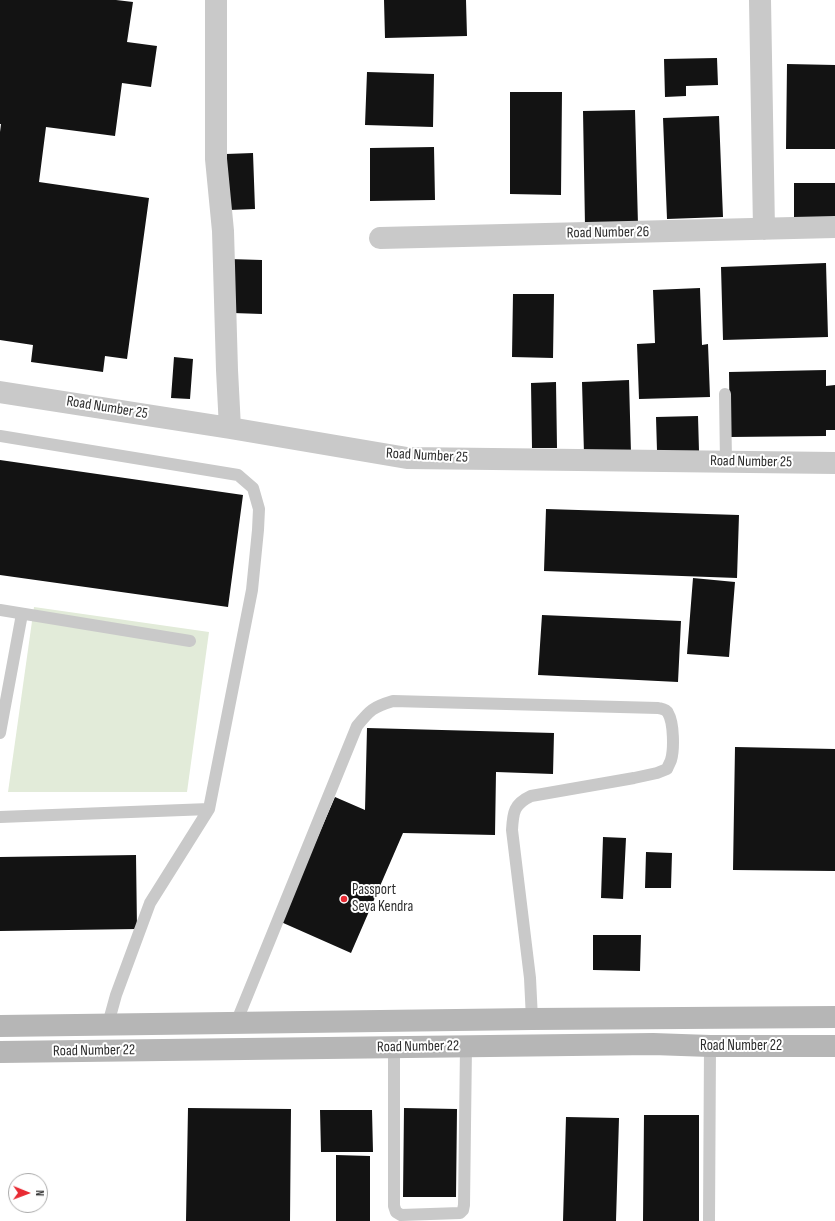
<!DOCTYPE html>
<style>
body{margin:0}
#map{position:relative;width:835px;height:1221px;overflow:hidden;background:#fff;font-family:"Sofia Sans Condensed",sans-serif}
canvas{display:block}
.north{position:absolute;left:8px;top:1173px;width:40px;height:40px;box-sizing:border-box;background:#fff;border:1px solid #ababab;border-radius:50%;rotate:91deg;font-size:11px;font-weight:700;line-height:16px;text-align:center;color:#2c2c2c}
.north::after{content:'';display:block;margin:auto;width:14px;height:18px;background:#e82a33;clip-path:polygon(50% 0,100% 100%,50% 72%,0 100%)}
</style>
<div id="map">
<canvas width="835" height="1221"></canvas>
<div class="north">N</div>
</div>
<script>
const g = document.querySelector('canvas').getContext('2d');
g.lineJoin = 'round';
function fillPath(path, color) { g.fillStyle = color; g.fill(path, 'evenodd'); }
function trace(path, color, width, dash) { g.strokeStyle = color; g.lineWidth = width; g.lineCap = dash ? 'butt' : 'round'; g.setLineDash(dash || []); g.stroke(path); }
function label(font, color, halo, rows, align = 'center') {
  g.font = font + ' "Sofia Sans Condensed",sans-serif'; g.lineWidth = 4; g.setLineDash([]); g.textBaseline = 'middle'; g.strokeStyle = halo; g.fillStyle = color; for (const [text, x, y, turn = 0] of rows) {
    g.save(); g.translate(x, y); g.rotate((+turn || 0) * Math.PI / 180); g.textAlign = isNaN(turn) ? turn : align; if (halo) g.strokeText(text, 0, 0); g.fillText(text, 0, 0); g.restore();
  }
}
fillPath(new Path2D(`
 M34,607L209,632L187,792H8Z`), '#e2ebd9');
fillPath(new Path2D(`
 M0,0H116L133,2L127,42L157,46L151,87L122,83L115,136L46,127L39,182L149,198L127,359L105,356L103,372L31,362L33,345L0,340V132L1,124H0Z
 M384,0H466L467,36L385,38Z
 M717,58L718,85L686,86V96L665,97L664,59Z
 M787,64L835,65V149H786Z
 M367,72L434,74L433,127L365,125Z
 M510,92H562L561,195L510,194Z
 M635,110L638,225L585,226L583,111Z
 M719,116L723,217L667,219L663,118Z
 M434,147L435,200L370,201V148Z
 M253,153L255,209L229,210L226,154Z
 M794,183H835V221L794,222Z
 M229,259L262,260V314L233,313Z
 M826,263L828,337L723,340L721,267Z
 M700,288L702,345L708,344L710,397L639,399L637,344L655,343L653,290Z
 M513,294H554L553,358L512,357Z
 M174,357L193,359L190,399L171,398Z
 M826,370V386L835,385V430H826V436L730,437L729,372Z
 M629,380L631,453L584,454L582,382Z
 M556,382L557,448H532L531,383Z
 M698,416L699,451H657L656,417Z
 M0,460L243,495L228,607L0,575Z
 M546,509L739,515L737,578L544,571Z
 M693,578L735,582L729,657L687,654Z
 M542,615L681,621L678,682L538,675Z
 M367,728L554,733L553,774L496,772L495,835L403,833L351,953L281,922L335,797L365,810Z
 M735,747L835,749V871L733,870Z
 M603,837L626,838L623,899L601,898Z
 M646,852L672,853L671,888H645Z
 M136,855L137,929L0,931V857Z
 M593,935H641L640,971L593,970Z
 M188,1108L291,1109L290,1221H186Z
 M404,1108L457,1109L456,1197H403Z
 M320,1110H372L373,1152H321Z
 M644,1115H699V1221H643Z
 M566,1117L619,1118L616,1221H563Z
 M336,1155L370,1156V1221H336Z`), '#131313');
trace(new Path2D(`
 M725,394L726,462
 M0,436L238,475L253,488L259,509L258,530L252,590L209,809L150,903L116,995L108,1024
 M0,610L190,641
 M0,733L22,614
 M0,817L209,809
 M236,1023L357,726C370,710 373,707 393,701L658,708C662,709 666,709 668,713C674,723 674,750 671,760C670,763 668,766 667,769L657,773L634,778L531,796C514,804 513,812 512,830L530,978L532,1019
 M394,1047V1206L396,1212L401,1215L460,1213L463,1210L464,1205L466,1046
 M709,1221L710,1046`), '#c9c9c9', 12);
trace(new Path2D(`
 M216,0V159L223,231L227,370L230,428
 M760,0L764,229
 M380,238L835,227
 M0,392L230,428L407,458L835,463`), '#c9c9c9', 22);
trace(new Path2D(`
 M0,1026L532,1019L835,1017
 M0,1052L653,1044L710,1046H835`), '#b6b6b6', 22);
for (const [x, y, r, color] of [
 [344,899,4,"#e82a33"]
]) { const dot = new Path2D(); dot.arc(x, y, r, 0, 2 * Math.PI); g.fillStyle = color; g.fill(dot); trace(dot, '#fff', 1.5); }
label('15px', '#2c2c2c', '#fff', [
 ["Road Number 26",608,233,-1],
 ["Road Number 25",107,408,9],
 ["Road Number 25",427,456,3],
 ["Road Number 25",751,462,1],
 ["Road Number 22",741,1046],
 ["Road Number 22",418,1047,-1],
 ["Road Number 22",94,1051,-1]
]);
label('15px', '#2c2c2c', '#fff', [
 ["Passport",352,890],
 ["Seva Kendra",352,907]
], 'left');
</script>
